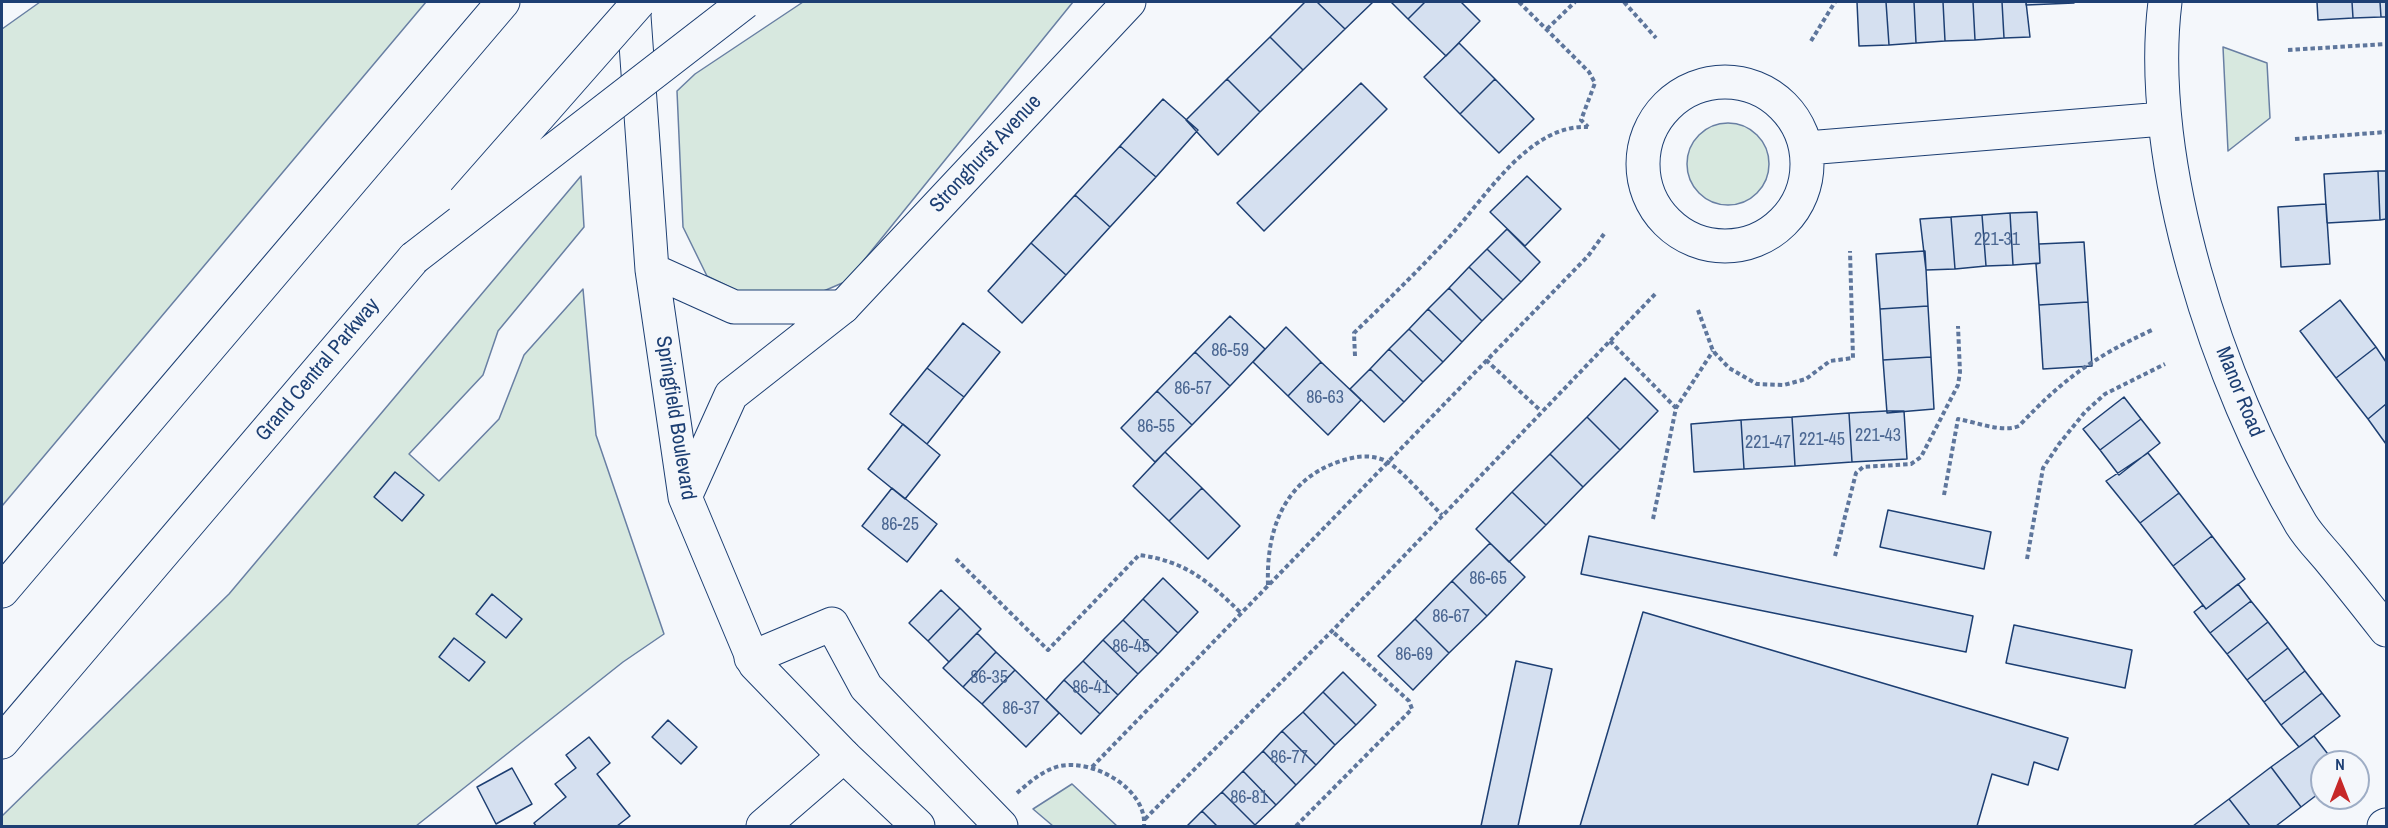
<!DOCTYPE html>
<style>
body{margin:0}
#map{position:relative;width:2388px;height:828px;overflow:hidden;background:#f4f7fb;font-family:"Archivo Narrow",sans-serif}
canvas{display:block}
.frame{position:absolute;inset:0;border:3px solid #1d3f73;pointer-events:none}
.north{position:absolute;left:2310px;top:750px;width:60px;height:60px;box-sizing:border-box;background:#f4f7fb;border:2px solid #9eadc5;border-radius:50%;rotate:0deg;font-size:16px;font-weight:700;line-height:24px;text-align:center;color:#1d3f73}
.north::after{content:'';display:block;margin:auto;width:21px;height:27px;background:#c62828;clip-path:polygon(50% 0,100% 100%,50% 72%,0 100%)}
</style>
<div id="map">
<canvas width="2388" height="828"></canvas>
<div class="frame"></div>
<div class="north">N</div>
</div>
<script>
const g = document.querySelector('canvas').getContext('2d');
g.lineJoin = 'round';
function fillPath(path, color) { g.fillStyle = color; g.fill(path, 'evenodd'); }
function trace(path, color, width, dash) { g.strokeStyle = color; g.lineWidth = width; g.lineCap = dash ? 'butt' : 'round'; g.setLineDash(dash || []); g.stroke(path); }
function label(font, color, halo, rows, align = 'center') {
  g.font = font + ' "Archivo Narrow",sans-serif'; g.lineWidth = 4.5; g.setLineDash([]); g.textBaseline = 'middle'; g.strokeStyle = halo; g.fillStyle = color; for (const [text, x, y, turn = 0] of rows) {
    g.save(); g.translate(x, y); g.rotate((+turn || 0) * Math.PI / 180); g.textAlign = isNaN(turn) ? turn : align; if (halo) g.strokeText(text, 0, 0); g.fillText(text, 0, 0); g.restore();
  }
}
const green = new Path2D(`
 M40,2H426L2,506V29Z
 M803,2H1073L847,281L812,296L752,298L707,276L683,227L677,91L695,74Z
 M2223,47L2267,63L2270,118L2228,151Z
 M1687 164a41 41 0 1 1 82 0a41 41 0 1 1-82 0Z
 M581,176L584,227L498,331L483,375L409,454L439,481L499,419L524,355L583,289L596,435L664,634L623,662L416,826H2V816L229,594Z
 M1072,784L1117,826H1053L1033,809Z`);
fillPath(green, '#d7e8df');
trace(green, '#687fa3', 1.5);
const building = new Path2D(`
 M1305,2H1317L1345,29L1303,70L1270,37Z
 M1317,2H1373L1345,29Z
 M1391,2H1425L1408,19Z
 M1425,2H1461L1480,21L1446,56L1408,19Z
 M1857,2H1886L1889,45L1859,46Z
 M1886,2H1914L1916,43L1889,45Z
 M1914,2H1943L1945,41L1916,43Z
 M1943,2H1973L1975,40L1945,41Z
 M1973,2H2002L2004,38L1975,40Z
 M2002,2H2026L2030,37L2004,38Z
 M2026,2H2074V3L2026,5Z
 M2317,2H2352L2353,18L2318,20Z
 M2352,2H2380L2381,17L2353,18Z
 M2380,2H2386V17H2381Z
 M1270,37L1303,70L1260,112L1227,79Z
 M1459,43L1495,79L1460,114L1424,77Z
 M1227,79L1260,112L1218,155L1186,120Z
 M1495,79L1534,119L1499,153L1460,114Z
 M1361,83L1387,109L1264,231L1237,203Z
 M1163,99L1198,130L1156,177L1120,146Z
 M1120,146L1156,177L1110,227L1075,195Z
 M2378,171L2380,220L2327,223L2324,174Z
 M2378,171H2386V219L2380,220Z
 M1527,176L1561,209L1525,246L1490,212Z
 M1075,195L1110,227L1066,275L1031,243Z
 M2326,204L2330,264L2281,267L2278,207Z
 M2037,212L2040,263L2013,265L2010,213Z
 M2010,213L2013,265L1986,266L1982,215Z
 M1982,215L1986,266L1955,269L1951,217Z
 M1951,217L1955,269L1926,270L1920,219Z
 M1507,229L1540,262L1521,282L1487,249Z
 M2084,242L2088,302L2039,305L2036,264L2040,263L2039,244Z
 M1031,243L1066,275L1022,323L988,291Z
 M1487,249L1521,282L1503,300L1469,267Z
 M1925,251L1928,306L1880,309L1876,254Z
 M1469,267L1503,300L1482,321L1449,288Z
 M1449,288L1482,321L1462,342L1428,309Z
 M2340,300L2376,347L2336,378L2300,331Z
 M2088,302L2092,366L2043,369L2039,305Z
 M1928,306L1931,357L1883,360L1880,309Z
 M1428,309L1462,342L1443,362L1409,329Z
 M1230,316L1265,349L1230,386L1195,352Z
 M963,323L1000,352L964,397L927,368Z
 M1286,327L1321,362L1288,396L1253,362Z
 M1409,329L1443,362L1423,382L1389,349Z
 M2376,347L2386,362V404L2368,419L2336,378Z
 M1389,349L1423,382L1404,402L1370,369Z
 M1195,352L1230,386L1192,425L1157,391Z
 M1931,357L1934,409L1887,413L1883,360Z
 M1321,362L1361,400L1328,435L1288,396Z
 M927,368L964,397L927,444L890,414Z
 M1370,369L1404,402L1384,422L1350,389Z
 M1625,378L1658,411L1620,450L1587,417Z
 M1157,391L1192,425L1155,462L1121,428Z
 M2124,397L2141,419L2100,450L2083,429Z
 M2386,404V444L2368,419Z
 M1886,411H1904L1907,459L1852,462L1849,413Z
 M1849,413L1852,462L1795,466L1792,417Z
 M1587,417L1620,450L1583,487L1550,454Z
 M1792,417L1795,466L1744,469L1741,420Z
 M2141,419L2160,443L2119,475L2100,450Z
 M1741,420L1744,469L1694,472L1691,424Z
 M903,424L940,455L905,499L868,469Z
 M1165,452L1202,488L1169,521L1133,486Z
 M2148,453L2179,493L2140,523L2106,481Z
 M1550,454L1583,487L1546,525L1512,492Z
 M395,472L424,495L402,521L374,497Z
 M892,488L937,524L907,562L862,526Z
 M1202,488L1240,526L1208,559L1169,521Z
 M1512,492L1546,525L1509,562L1476,529Z
 M2179,493L2212,536L2173,566L2140,523Z
 M1888,510L1991,532L1984,569L1880,547Z
 M1589,536L1973,616L1966,652L1581,574Z
 M2212,536L2245,579L2206,609L2173,566Z
 M1490,543L1525,577L1487,616L1452,581Z
 M1163,578L1198,612L1178,633L1143,599Z
 M1452,581L1487,616L1449,653L1415,619Z
 M2238,584L2251,601L2210,633L2194,612L2203,605L2206,609Z
 M941,590L960,608L928,641L909,623Z
 M492,594L522,619L506,638L476,614Z
 M1143,599L1178,633L1158,654L1123,620Z
 M2251,601L2268,622L2227,654L2210,633Z
 M960,608L981,629L949,662L928,641Z
 M1643,612L2068,738L2058,770L2034,762L2028,785L1992,774L1977,826H1580Z
 M1415,619L1449,653L1413,690L1378,656Z
 M1123,620L1158,654L1138,674L1103,640Z
 M2268,622L2288,648L2247,680L2227,654Z
 M2014,625L2132,650L2125,688L2006,663Z
 M977,633L996,652L963,687L943,668Z
 M454,638L485,662L469,681L439,657Z
 M1103,640L1138,674L1118,695L1083,661Z
 M2288,648L2305,671L2264,702L2247,680Z
 M996,652L1015,670L982,704L963,687Z
 M1083,661L1118,695L1100,714L1064,680Z
 M1516,661L1552,669L1518,826H1481Z
 M1015,670L1059,713L1026,747L982,704Z
 M2305,671L2322,693L2281,725L2264,702Z
 M1343,672L1376,705L1356,725L1323,692Z
 M1064,680L1100,714L1081,734L1046,700Z
 M1323,692L1356,725L1335,745L1303,712Z
 M2322,693L2340,716L2299,747L2281,725Z
 M1303,712L1335,745L1316,765L1282,731Z
 M668,720L697,747L681,764L652,737Z
 M1282,731L1316,765L1296,785L1263,751Z
 M2314,736L2334,762H2322V791L2301,807L2271,767Z
 M589,737L610,763L597,774L630,816L617,826H536L534,823L566,797L555,784L576,768L566,755Z
 M1263,751L1296,785L1276,805L1243,771Z
 M2271,767L2301,807L2276,826H2250L2229,799Z
 M512,768L532,804L496,824L477,787Z
 M1243,771L1276,805L1255,825L1222,792Z
 M1222,792L1255,825L1254,826H1217L1202,811Z
 M2229,799L2250,826H2193Z
 M1202,811L1217,826H1187Z`);
fillPath(building, '#d5e0f0');
trace(building, '#1d3f73', 1.5);
const minor = new Path2D(`
 M2165,2C2145,163 2219,386 2301,524C2309,537 2320,548 2330,560C2349,583 2368,607 2386,630
 M1643 164a82 82 0 1 1 164 0a82 82 0 1 1-164 0Z
 M1807,148L2163,119
 M843,307L1129,2
 M751,658L832,624L866,687L1001,826
 M763,826L844,756
 M2384,826L2386,825`);
const major = new Path2D(`
 M633,2L652,270L685,497L755,664L844,756L918,826
 M652,270L734,307H843
 M685,497L731,395L843,307`);
const highway = new Path2D(`
 M2,591L503,2
 M2,742L414,258`);
trace(minor, '#1d3f73', 35);
trace(major, '#1d3f73', 35);
trace(highway, '#1d3f73', 35);
trace(new Path2D(`
 M1519,2L1589,72L1595,83L1581,120L1588,127
 M1624,2L1656,38
 M1547,29L1575,2
 M1811,41L1835,2
 M2288,50L2386,44
 M2295,139L2386,132
 M1698,310L1713,351L1729,368L1757,384L1784,385L1806,379L1830,361L1853,358L1850,251
 M1610,341L1676,408
 M1355,356L1354,333C1387,301 1420,269 1451,235C1486,197 1529,124 1588,127
 M1486,360L1541,411
 M1944,495L1958,419C1976,422 2002,433 2019,426C2063,379 2094,357 2152,330
 M1653,519L1676,408L1713,351
 M1835,556L1856,473L1863,467L1911,464L1921,457L1958,385L1960,372L1958,326
 M956,559L1048,650L1139,555C1186,561 1209,582 1241,613
 M2027,559L2043,468L2059,444L2085,412L2105,394L2165,364
 M1268,585C1266,530 1284,479 1341,461C1356,456 1371,454 1386,461C1401,469 1429,502 1442,515
 M1092,767L1588,256L1604,234
 M1017,793C1030,782 1043,770 1060,766C1094,759 1147,789 1144,826
 M1145,819L1332,631L1657,292
 M1296,826L1412,709L1409,701L1332,631`), '#5e769c', 4, [4.5, 3]);
trace(minor, '#f4f7fb', 33);
trace(major, '#f4f7fb', 33);
trace(highway, '#f4f7fb', 33);
const highwayBridge = new Path2D(`
 M464,201L639,2
 M414,258L745,2`);
trace(highwayBridge, '#1d3f73', 35, []);
trace(highwayBridge, '#f4f7fb', 33);
label('18px', '#4b6792', null, [
 ["221-31",1997,240],
 ["86-59",1230,351],
 ["86-57",1193,389],
 ["86-63",1325,398],
 ["86-55",1156,427],
 ["221-43",1878,436],
 ["221-45",1822,440],
 ["221-47",1768,443],
 ["86-25",900,525],
 ["86-65",1488,579],
 ["86-67",1451,617],
 ["86-45",1131,647],
 ["86-69",1414,655],
 ["86-35",989,678],
 ["86-41",1091,688],
 ["86-37",1021,709],
 ["86-77",1289,758],
 ["86-81",1249,798]
]);
label('21px', '#1d3f73', '#f4f7fb', [
 ["Stronghurst Avenue",986,154,-47],
 ["Grand Central Parkway",318,370,-50],
 ["Manor Road",2239,392,68],
 ["Springfield Boulevard",675,418,81]
]);
</script>
